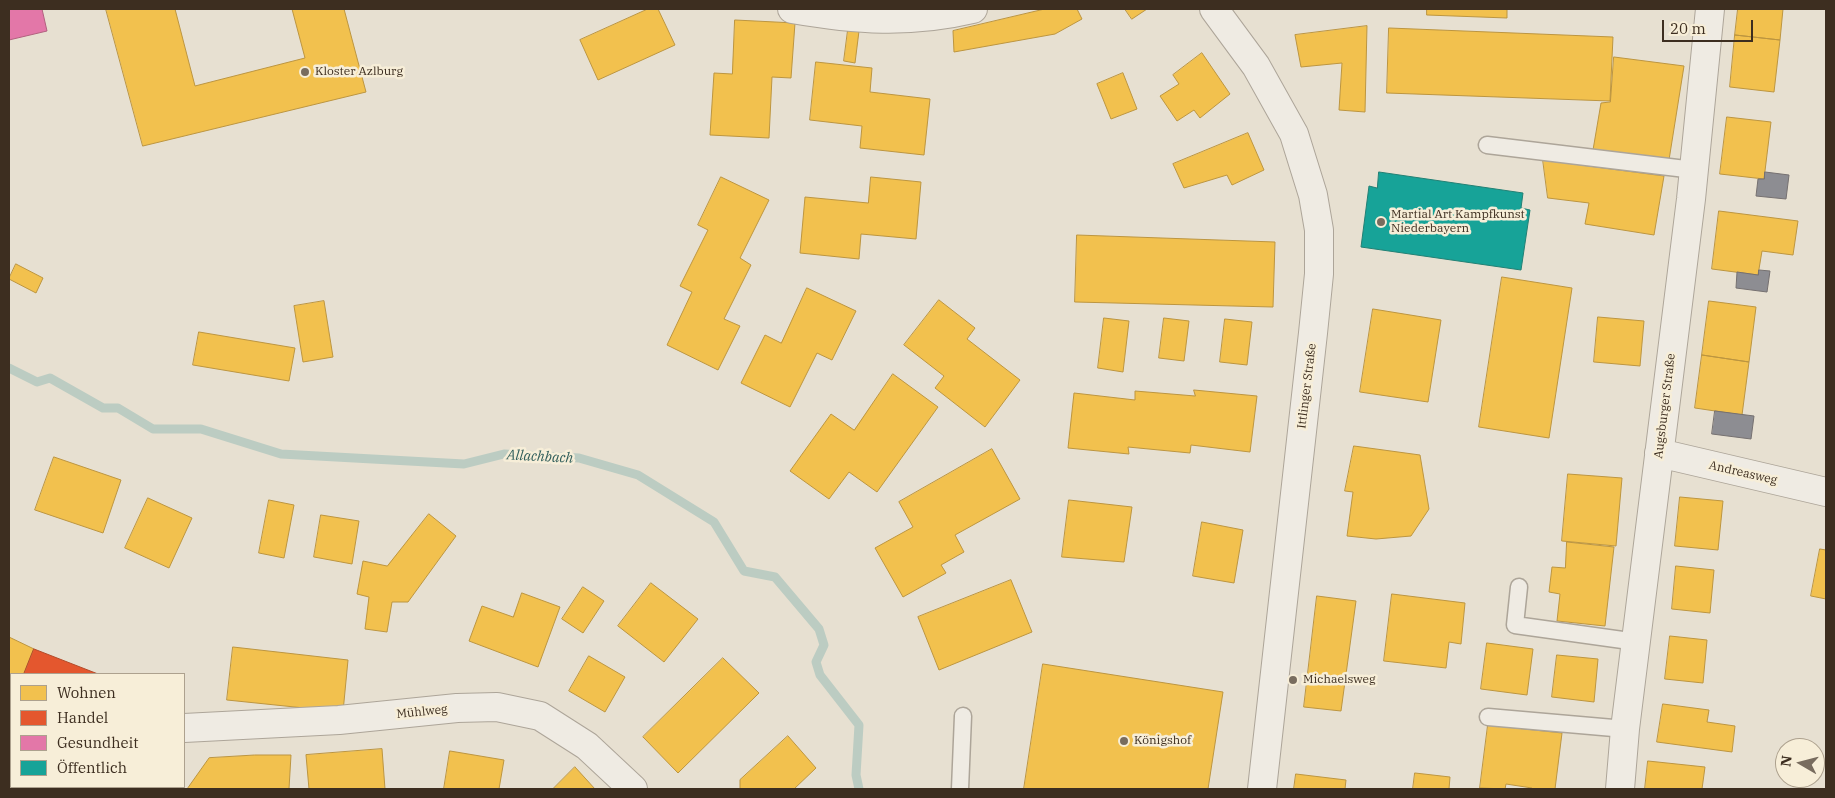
<!DOCTYPE html>
<meta charset="utf-8">
<style>
body{margin:0}
#map{position:relative;width:1835px;height:798px;overflow:hidden;background:#e7e0d1;font-family:"IBM Plex Serif",serif}
canvas{display:block}
.frame{position:absolute;inset:0;border:10px solid #3d2e20;pointer-events:none}
.legend{position:absolute;left:10px;top:673px;width:175px;height:115px;box-sizing:border-box;background:#f7eed8;border:1px solid #ada18e;margin:0;padding:6px 9px;list-style:none;font-size:15px;color:#3d2e20}
.legend li{display:flex;align-items:center;gap:10px;height:25px}
.legend b{width:25px;border:1px solid #ada18e}
.north{position:absolute;left:1775px;top:738px;width:50px;height:50px;box-sizing:border-box;background:#f7eed8;border:1px solid #ada18e;border-radius:50%;rotate:278deg;font-size:14px;font-weight:700;line-height:20px;text-align:center;color:#3d2e20}
.north::after{content:'';display:block;margin:auto;width:18px;height:22px;background:#786c5e;clip-path:polygon(50% 0,100% 100%,50% 72%,0 100%)}
.scale{position:absolute;left:1662px;top:20px;width:91px;height:22px;box-sizing:border-box;border:2px solid #3d2e20;border-top:0;padding-left:6px;font-size:15px;line-height:18px;white-space:nowrap;color:#3d2e20;-webkit-text-stroke:4px #f7eed8;paint-order:stroke}
</style>
<div id="map">
<canvas width="1835" height="798"></canvas>
<div class="frame"></div>
<ul class="legend">
<li><b style="height:14px;background:#f2c14e"></b>Wohnen</li>
<li><b style="height:14px;background:#e4572e"></b>Handel</li>
<li><b style="height:14px;background:#e377a8"></b>Gesundheit</li>
<li><b style="height:14px;background:#17a398"></b>Öffentlich</li>
</ul>
<div class="north">N</div>
<div class="scale">20 m</div>
</div>
<script>
const g = document.querySelector('canvas').getContext('2d');
g.lineJoin = 'round';
function fillPath(path, color) { g.fillStyle = color; g.fill(path, 'evenodd'); }
function trace(path, color, width, dash) { g.strokeStyle = color; g.lineWidth = width; g.lineCap = dash ? 'butt' : 'round'; g.setLineDash(dash || []); g.stroke(path); }
function label(font, color, halo, rows, align = 'center') {
  g.font = font + ' "IBM Plex Serif",serif'; g.lineWidth = 5; g.setLineDash([]); g.textBaseline = 'middle'; g.strokeStyle = halo; g.fillStyle = color; for (const [text, x, y, turn = 0] of rows) {
    g.save(); g.translate(x, y); g.rotate((+turn || 0) * Math.PI / 180); g.textAlign = isNaN(turn) ? turn : align; if (halo) g.strokeText(text, 0, 0); g.fillText(text, 0, 0); g.restore();
  }
}
const homes = new Path2D(`
 M106,9H177H175L195,86L305,58L292,9H344L366,92L143,146Z
 M648,9H658L675,45L598,80L580,40Z
 M1045,9H1077L1082,19L1055,34L954,52L953,31Z
 M1125,9H1147L1132,19Z
 M1427,9H1507V18L1427,15Z
 M1738,9H1783L1780,40L1735,35Z
 M735,20L795,23L791,78L772,77L769,138L710,135L714,73L732,74Z
 M1367,26L1365,112L1339,110L1342,63L1301,67L1295,35Z
 M1389,28L1613,37L1610,101L1387,93Z
 M848,30L859,31L855,63L844,61Z
 M1735,35L1780,40L1774,92L1730,87Z
 M1202,53L1230,94L1200,118L1194,110L1177,121L1160,96L1179,84L1173,75Z
 M1614,57L1684,66L1669,160L1593,150L1601,103L1610,102Z
 M816,62L872,68L870,92L930,99L924,155L860,148L862,126L810,120Z
 M1123,73L1137,109L1111,119L1097,84Z
 M1727,117L1771,122L1764,179L1720,174Z
 M1248,133L1264,170L1232,185L1227,175L1184,188L1173,164Z
 M1543,160L1664,176L1654,235L1585,224L1589,203L1548,198Z
 M721,177L769,200L740,258L751,265L724,319L740,326L718,370L667,345L692,292L680,286L708,230L698,225Z
 M871,177L921,182L916,239L861,234L859,259L800,253L805,197L868,203Z
 M1719,211L1798,221L1793,255L1762,251L1758,275L1712,269Z
 M1077,235L1275,242L1273,307L1075,302Z
 M16,264L43,278L36,293L9,279Z
 M1502,277L1572,288L1549,438L1479,427Z
 M807,288L856,311L832,360L817,353L790,407L741,383L765,335L781,343Z
 M939,300L975,328L967,339L1020,380L985,427L935,388L944,376L904,345Z
 M324,301L333,357L303,362L294,306Z
 M1709,301L1756,307L1749,362L1702,355Z
 M1373,309L1441,320L1428,402L1360,392Z
 M1598,317L1644,321L1640,366L1594,362Z
 M1104,318L1129,321L1123,372L1098,368Z
 M1164,318L1189,321L1184,361L1159,358Z
 M1225,319L1252,322L1247,365L1220,362Z
 M199,332L295,348L289,381L193,365Z
 M1702,355L1749,362L1742,415L1695,408Z
 M893,374L938,407L877,492L849,472L829,499L790,471L831,414L854,430Z
 M1194,390L1257,396L1250,452L1191,445L1190,453L1128,447L1129,454L1068,448L1074,393L1135,400V391L1195,396Z
 M1354,446L1420,455L1429,509L1411,536L1376,539L1347,536L1353,492L1345,491Z
 M992,449L1020,499L955,535L964,552L941,565L946,573L903,597L875,548L913,527L899,502Z
 M54,457L121,480L103,533L35,510Z
 M1568,474L1622,478L1616,546L1562,541Z
 M1680,497L1723,501L1718,550L1675,546Z
 M148,498L192,518L169,568L125,548Z
 M269,500L294,505L284,558L259,553Z
 M1069,500L1132,507L1124,562L1062,557Z
 M429,514L456,536L408,602H392L387,632L365,629L369,597L357,594L363,561L387,566Z
 M321,515L359,521L352,564L314,557Z
 M1202,522L1243,530L1234,583L1193,576Z
 M1567,542L1614,547L1605,626L1557,621L1560,594L1549,592L1552,567L1565,568Z
 M1820,549L1826,550V599L1811,596Z
 M1676,566L1714,570L1710,613L1672,609Z
 M1011,580L1032,632L939,670L918,617Z
 M651,583L698,619L664,662L618,626Z
 M583,587L604,601L583,633L562,619Z
 M522,593L560,607L538,667L469,641L482,606L513,617Z
 M1392,594L1465,603L1461,644L1449,642L1446,668L1384,661Z
 M1317,596L1356,601L1341,711L1304,707Z
 M1670,636L1707,640L1703,683L1665,679Z
 M9,637L34,649L24,674H11V693L9,691Z
 M1487,643L1533,649L1527,695L1481,689Z
 M233,647L348,660L343,712L227,700Z
 M1557,655L1598,659L1594,702L1552,697Z
 M589,656L625,677L605,712L569,691Z
 M723,658L759,693L678,773L643,737Z
 M1043,664L1223,692L1208,789H1024Z
 M1663,704L1709,710L1707,722L1735,726L1732,752L1657,742Z
 M1488,725L1562,733L1555,789H1531L1532,788L1506,784L1505,789L1480,788Z
 M788,736L816,768L794,789H740V780Z
 M382,749L385,789H309L306,755Z
 M450,751L504,760L499,789H444Z
 M255,755H291L289,789H187L209,758Z
 M1648,761L1705,767L1702,789H1645Z
 M575,767L595,789H553Z
 M1415,773L1450,777L1449,789H1413Z
 M1296,774L1346,780L1345,789H1294Z
 M69,787H102V789Z`);
fillPath(homes, '#f2c14e');
trace(homes, '#bc9540', 1);
const shops = new Path2D(`
 M34,649L98,674H24Z`);
fillPath(shops, '#e4572e');
trace(shops, '#b24b2a', 1);
const health = new Path2D(`
 M9,9H42L47,31L9,40Z`);
fillPath(health, '#e377a8');
trace(health, '#b1617f', 1);
const public = new Path2D(`
 M1379,172L1523,193L1521,208L1530,210L1521,270L1361,247L1369,186L1377,188Z`);
fillPath(public, '#17a398');
trace(public, '#228074', 1);
const industry = new Path2D(`
 M1765,172L1789,175L1786,199L1756,196L1758,179H1764Z
 M1759,270L1770,271L1767,292L1736,288L1737,272L1758,275Z
 M1715,411L1754,416L1751,439L1712,434Z`);
fillPath(industry, '#8d8d92');
trace(industry, '#757070', 1);
trace(new Path2D(`
 M9,368L37,382L50,378L103,408H118L153,429H201L281,454L464,464L504,454L579,458L638,475L714,522L744,571L775,577L819,629L824,645L816,662L820,675L859,725L856,775L859,789`), '#bcccc2', 9);
const service = new Path2D(`
 M1487,145L1694,170
 M1519,587L1515,625L1637,642
 M1488,717L1625,729
 M960,789L963,716`);
const minor = new Path2D(`
 M792,9C855,20 910,24 973,9
 M1659,453L1826,492
 M9,703L11,704
 M184,728L339,720L457,708L497,707L540,716L587,746L633,789
 M1620,789L1625,729L1691,199L1710,9`);
const tertiary = new Path2D(`
 M1214,9L1256,66L1294,134L1313,195L1319,230V274L1313,333L1262,789`);
trace(service, '#ada599', 19);
trace(minor, '#ada599', 30);
trace(tertiary, '#ada599', 30);
trace(service, '#efebe3', 16);
trace(minor, '#efebe3', 28);
trace(tertiary, '#efebe3', 28);
for (const [x, y, r, color] of [
 [305,72,5,"#786c5e"],
 [1381,222,5,"#786c5e"],
 [1293,680,5,"#786c5e"],
 [1124,741,5,"#786c5e"]
]) { const dot = new Path2D(); dot.arc(x, y, r, 0, 2 * Math.PI); g.fillStyle = color; g.fill(dot); trace(dot, '#f7eed8', 2); }
label('12px', '#3d2e20', '#f7eed8', [
 ["Kloster Azlburg",315,72],
 ["Martial Art Kampfkunst",1391,215],
 ["Niederbayern",1391,229],
 ["Michaelsweg",1303,680],
 ["Königshof",1134,741]
], 'left');
label('12px', '#3d2e20', '#f7eed8', [
 ["Ittlinger Straße",1307,386,-83],
 ["Augsburger Straße",1665,406,-83],
 ["Andreasweg",1743,473,13],
 ["Mühlweg",422,712,-6]
]);
label('italic 14px', '#2f5d5a', '#f7eed8', [
 ["Allachbach",540,457,3]
]);
</script>
